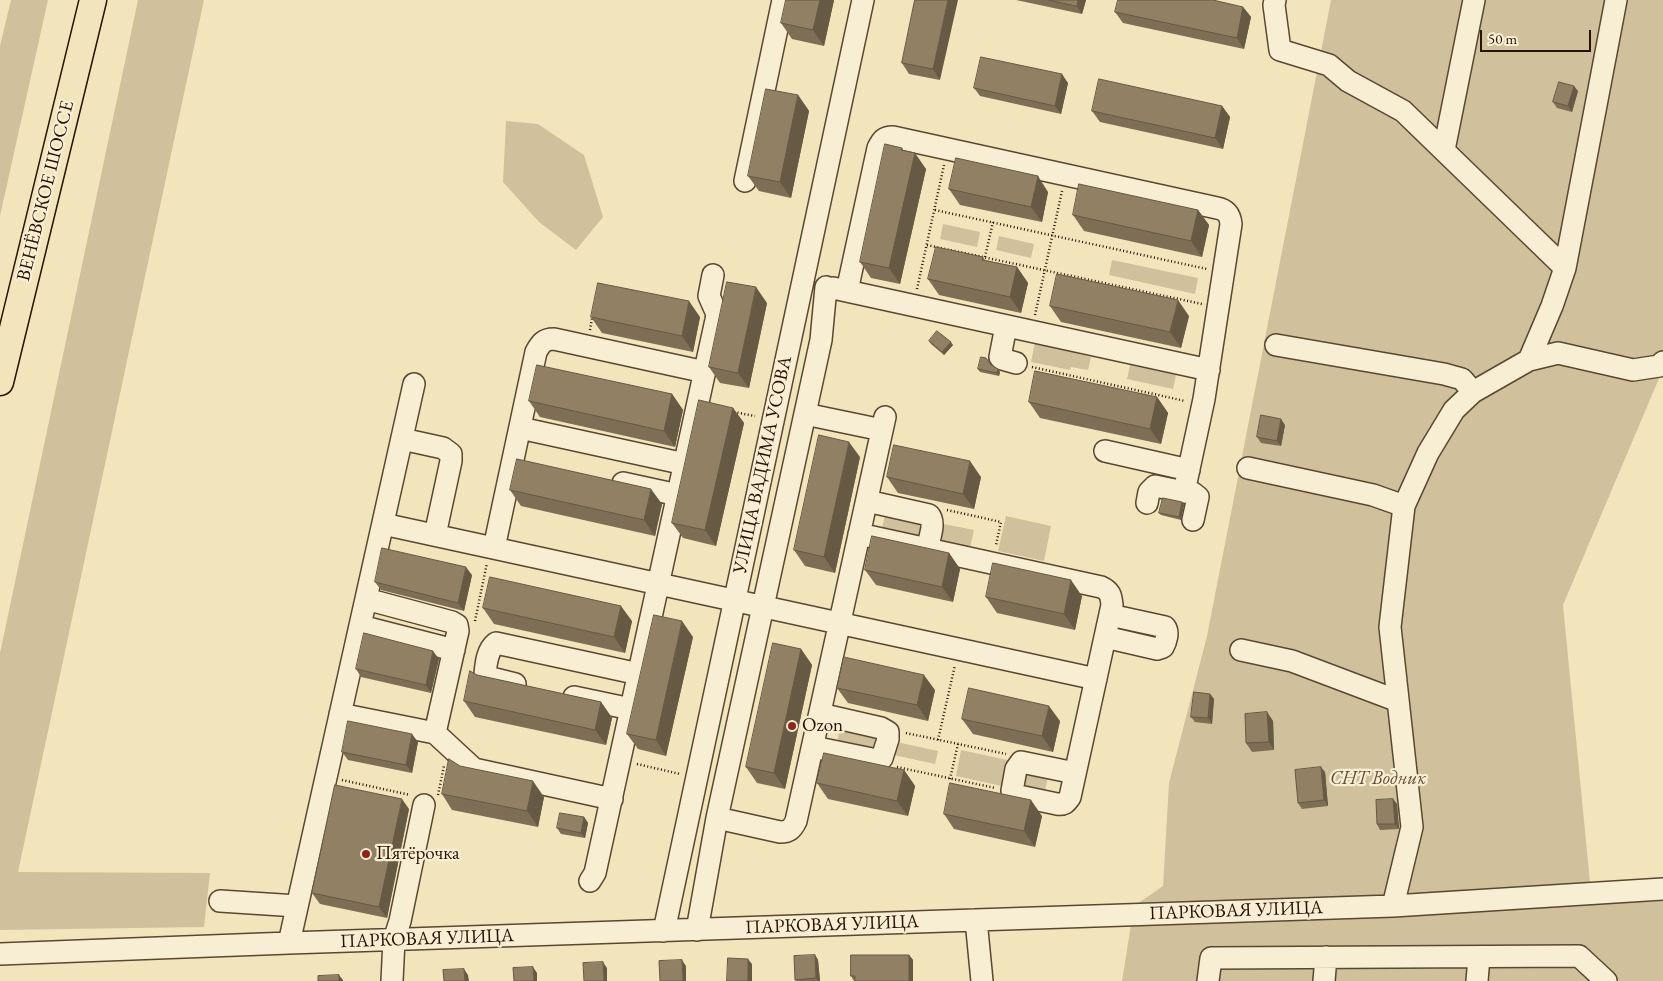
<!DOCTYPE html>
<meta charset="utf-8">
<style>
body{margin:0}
#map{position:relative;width:1663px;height:981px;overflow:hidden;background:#f2e5bb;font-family:"EB Garamond",serif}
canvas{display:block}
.scale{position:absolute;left:1480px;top:30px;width:111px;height:22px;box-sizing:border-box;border:2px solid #281203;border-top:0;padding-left:6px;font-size:15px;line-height:18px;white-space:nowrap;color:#281203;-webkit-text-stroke:4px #f7eed3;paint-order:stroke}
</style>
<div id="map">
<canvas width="1663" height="981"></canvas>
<div class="scale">50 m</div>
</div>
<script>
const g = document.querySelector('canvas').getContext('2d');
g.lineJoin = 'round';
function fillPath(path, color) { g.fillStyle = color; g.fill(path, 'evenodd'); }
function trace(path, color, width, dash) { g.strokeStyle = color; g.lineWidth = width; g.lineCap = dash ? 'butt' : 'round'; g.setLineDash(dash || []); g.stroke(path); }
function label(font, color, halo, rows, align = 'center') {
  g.font = font + ' "EB Garamond",serif'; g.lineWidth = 4.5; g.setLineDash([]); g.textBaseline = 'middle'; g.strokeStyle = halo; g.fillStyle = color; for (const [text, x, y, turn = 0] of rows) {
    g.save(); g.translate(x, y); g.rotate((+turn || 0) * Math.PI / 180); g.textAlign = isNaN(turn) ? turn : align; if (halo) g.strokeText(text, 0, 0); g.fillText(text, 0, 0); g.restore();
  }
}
fillPath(new Path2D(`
 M11,0H48L0,216V46Z
 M138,0H204L18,872L210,873L204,927L0,930V653Z
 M1331,0H1663V369L1563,605L1592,903L1663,901V981H1122L1134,906L1163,886L1169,783L1207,636Z
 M506,121L538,124L584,155L603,217L576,250L539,222L503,182Z
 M943,224L980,232L977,247L940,239Z
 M999,236L1034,244L1031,258L996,250Z
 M1112,260L1198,278L1195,294L1109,275Z
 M1035,342L1075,350V353L1091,357L1088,370L1071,367L1070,370L1031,362Z
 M1130,365L1176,375L1173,389L1127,379Z
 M886,511L925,520L921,537L882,528Z
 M1006,516L1051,526L1044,561L998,551Z
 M939,523L974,530L970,548L935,540Z
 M840,726L879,734L876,752L837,743Z
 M892,741L938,751L935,764L889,754Z
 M961,750L1012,761L1006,787L956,776Z
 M1020,771L1048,777L1045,790L1018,784Z`), '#d0c19c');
const minor = new Path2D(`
 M1275,0L1274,5L1280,50L1329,65L1348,81L1403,111L1565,268L1552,306L1529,360L1473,392L1454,410L1428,453L1404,506L1390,627L1412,827L1393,906
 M1444,150L1474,0
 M745,181L783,0
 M1565,268L1616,0
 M833,288L1209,370
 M847,291L878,148C882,140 884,137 893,137L1217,208C1227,210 1230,215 1231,224L1204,399L1184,492L1155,486L1149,492L1147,503
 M1006,326L1000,357L1002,359L1016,363
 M1276,345L1444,374L1462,379L1473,392
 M1529,360L1558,353L1633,370L1659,366L1663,362
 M805,414L882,430
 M520,428L685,464
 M402,439L443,448L451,454V461L435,535
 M1105,451L1189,470
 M1248,468L1373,495L1404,506
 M623,483L678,495
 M1184,492L1193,493L1198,497L1193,520
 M867,501L929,515C936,523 929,539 927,549
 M383,524L1096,679
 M859,534L1101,587C1110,591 1111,595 1112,605L1070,797C1066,803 1064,805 1057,804L1019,796L1014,794L1012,791L1016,769L1021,762L1075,773
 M494,548L536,352C541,343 544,339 554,339L705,372
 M366,599L452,622L457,625L458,631L435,733
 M360,626L454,650
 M1105,637L1157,649L1163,647C1166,642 1169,632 1165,627L1110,615
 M1241,650L1292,661L1398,701
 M515,684L491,678L485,674C486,664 487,650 496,643L639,674
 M574,697L631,709
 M340,714L435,733L474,769L612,799
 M813,747L877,760L882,758L888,739V732L881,728L820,714
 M717,818L780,832C789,832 792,829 796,821L885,417
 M590,881L595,873L716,320L717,314L709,296L713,275
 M220,901L297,906
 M976,920L982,981
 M697,930L717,818L821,340L826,287
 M664,931L863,0
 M289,943L414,384
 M0,954L289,943L1393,906L1663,889
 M392,981L394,940L400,921L424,805
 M1208,981L1211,958L1579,956L1606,981
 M1324,981L1326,957
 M1477,981L1479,957`);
const major = new Path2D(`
 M0,382L93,0`);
trace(minor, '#5a4731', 24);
trace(major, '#281203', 29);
trace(new Path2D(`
 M935,210L1207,269
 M927,245L1202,304
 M985,257L993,222
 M917,289L944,165
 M1035,315L1062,191
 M590,330L592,318
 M1032,367L1185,401
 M734,412L755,416
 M947,510L1001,522L996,545
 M475,621L487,563
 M906,733L1006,754
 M938,740L955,665
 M637,764L680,774
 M897,767L995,788
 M950,779L958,744
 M342,780L410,795
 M438,795L444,766
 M432,854L440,856`), '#281203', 2.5, [1, 2.5]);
trace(minor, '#f7eed3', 21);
trace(major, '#f2e5bb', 26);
fillPath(new Path2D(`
 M834,0L824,46L792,39L781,23Z
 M915,0L940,80L909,74L902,63Z
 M1016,0H1086L1082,14Z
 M1243,7L1251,17L1244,49L1123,23L1115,12Z
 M1068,83L1061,114L980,96L974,88Z
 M1578,91L1572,112L1557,108L1553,102Z
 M798,95L809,111L791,198L759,191L748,176Z
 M1222,106L1230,117L1223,149L1100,122L1092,111Z
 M904,151L926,169L900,284L871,278L860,262Z
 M949,189L1048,192L1042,222L960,205Z
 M1198,210L1209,225L1202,257L1084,231L1073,215Z
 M983,257L985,260L1017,267L1028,283L1021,313L939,295L928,279Z
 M767,303L749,388L720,383L709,367Z
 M1050,306L1189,316L1181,348L1061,322Z
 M591,317H700L693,352L602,333Z
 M929,341L953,345L944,355L931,344Z
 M991,365L1000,372L999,376L980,372L978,369Z
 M672,394L683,410L675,447L540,417L529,401Z
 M1157,397L1168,413L1161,444L1040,418L1029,402Z
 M733,408L744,423L716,546L683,538L672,523Z
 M1285,425L1281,446L1261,443L1257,437Z
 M860,457L835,573L805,566L794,550Z
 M887,477H981L974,509L898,493Z
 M510,490L662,504L655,536L521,506Z
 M1182,502L1184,505L1181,520L1161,515L1159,513Z
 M949,553L960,569L953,602L876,585L865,570Z
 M472,575L464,611L381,590L375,582Z
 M1082,596L1075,630L997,613L986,597Z
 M483,608L632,621L625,653L494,624Z
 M693,637L666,756L638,749L627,734Z
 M801,649L812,665L785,789L757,783L746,767Z
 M439,659L431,693L361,677L356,669Z
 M477,675L601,702L612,718L606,745L475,717L464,701Z
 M837,688L935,690L928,721L848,703Z
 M1210,694L1214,699L1212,724L1195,722L1191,717Z
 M1267,712L1273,721L1274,750L1252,752L1246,743Z
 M962,719L1060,721L1053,752L973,734Z
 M418,742L412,773L348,760L342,752Z
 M460,766L544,797L538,827L452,810L442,794Z
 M904,770L915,786L908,816L828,799L817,783Z
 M1325,772L1328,806L1302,809L1298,803Z
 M1393,799L1397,804L1399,829L1380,830L1377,824Z
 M409,809L387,918L320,904L312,893Z
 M944,814L1042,816L1035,847L954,829Z
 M584,817L588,823L585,838L561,834L557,828Z
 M815,955L818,960L820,981H796L795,980Z
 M909,955L913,960V981H854L851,976Z`), '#7d6e55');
fillPath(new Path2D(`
 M820,0H834L824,46L813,30Z
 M948,0H958L940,80L933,69Z
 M1078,0H1086L1082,14L1077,6Z
 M1243,7L1251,17L1244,49L1237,38Z
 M1062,74L1068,83L1061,114L1055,106Z
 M1574,86L1578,91L1572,112L1568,106Z
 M798,95L809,111L791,198L780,182Z
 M1222,106L1230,117L1223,149L1215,138Z
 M902,148L912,163L915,153L926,169L900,284L889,268Z
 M1038,176L1048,192L1042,222L1031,207Z
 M1198,210L1209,225L1202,257L1191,241Z
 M1017,267L1028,283L1021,313L1010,297Z
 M756,287L767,303L749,388L738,373Z
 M1178,300L1189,316L1181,348L1170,332Z
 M689,301L700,317L693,352L682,336Z
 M951,342L953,345L944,355L942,352Z
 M998,369L1000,372L999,376L997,373Z
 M672,394L683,410L675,447L664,431Z
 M1157,397L1168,413L1161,444L1150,429Z
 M733,408L744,423L716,546L705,530Z
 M1281,419L1285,425L1281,446L1277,441Z
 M849,442L860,457L835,573L824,557Z
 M970,461L981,477L974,509L963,494Z
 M651,489L662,504L655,536L644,520Z
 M1182,502L1184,505L1181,520L1179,517Z
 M949,553L960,569L953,602L942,587Z
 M466,567L472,575L464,611L458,603Z
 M1071,580L1082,596L1075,630L1064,614Z
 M621,606L632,621L625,653L614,637Z
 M682,621L693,637L666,756L656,740Z
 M801,649L812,665L785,789L774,773Z
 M433,651L439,659L431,693L426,685Z
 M924,675L935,690L928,721L917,705Z
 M1210,694L1214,699L1212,724L1208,718Z
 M601,702L612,718L606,745L595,730Z
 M1049,706L1060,721L1053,752L1042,736Z
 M1267,712L1273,721L1274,750L1269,742Z
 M412,734L418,742L412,773L406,765Z
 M1321,767L1325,772L1328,806L1324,800Z
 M904,770L915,786L908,816L897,801Z
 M533,781L544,797L538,827L527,811Z
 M402,799L409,809L387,918L379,907Z
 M1393,799L1397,804L1399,829L1395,824Z
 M1031,800L1042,816L1035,847L1024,831Z
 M584,817L588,823L585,838L581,833Z
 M815,955L818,960L820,981H818L816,978Z
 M909,955L913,960V981H909Z
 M748,959L752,964V981H748Z
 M682,960L686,966V981H683Z
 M603,962L607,968V981H604Z
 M533,967L537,973V981H534Z
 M464,969L468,975L469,981H465Z
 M339,975L343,980V981H339Z`), '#665a45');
const building = new Path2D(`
 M786,0H820L813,30L781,23Z
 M915,0H948L933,69L902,63Z
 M1049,0H1078L1077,6Z
 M1118,0H1213L1243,7L1237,38L1115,12Z
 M981,57L1062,74L1055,106L974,88Z
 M1099,79L1222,106L1215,138L1092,111Z
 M1559,82L1574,86L1568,106L1553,102Z
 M766,89L798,95L780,182L748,176Z
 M885,144L902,148L901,150L915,153L889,268L860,262Z
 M956,158L1038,176L1031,207L949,189Z
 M1079,184L1198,210L1191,241L1073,215Z
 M936,247L983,257L982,260L1017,267L1010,297L928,279Z
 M1057,274L1178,300L1170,332L1050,306Z
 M727,282L756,287L738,373L709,367Z
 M598,283L689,301L682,336L591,317Z
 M937,331L951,342L942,352L929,341Z
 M981,357L986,358L991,365L998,369L997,373L978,369Z
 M537,365L672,394L664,431L529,401Z
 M1035,371L1157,397L1150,429L1029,402Z
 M699,400L733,408L705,530L672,523Z
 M1261,415L1281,419L1277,441L1257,437Z
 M819,435L849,442L824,557L794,550Z
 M894,445L970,461L963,494L887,477Z
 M517,459L651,489L644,520L510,490Z
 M1163,498L1182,502L1179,517L1159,513Z
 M872,536L949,553L942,587L865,570Z
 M382,548L466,567L458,603L375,582Z
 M993,563L1071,580L1064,614L986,597Z
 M490,577L621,606L614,637L483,608Z
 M654,615L682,621L656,740L627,734Z
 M364,633L433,651L426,685L356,669Z
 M773,643L801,649L774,773L746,767Z
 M844,657L924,675L917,705L837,688Z
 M470,671L477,675L601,702L595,730L464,701Z
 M969,688L1049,706L1042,736L962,719Z
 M1194,692L1210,694L1208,718L1191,717Z
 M1267,712L1269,742L1246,743L1245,714Z
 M348,721L412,734L406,765L342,752Z
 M824,753L904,770L897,801L817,783Z
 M449,759L460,766L533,781L527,811L442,794Z
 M1321,767L1324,800L1298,803L1295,770Z
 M950,783L1031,800L1024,831L944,814Z
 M335,785L402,799L379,907L312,893Z
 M1393,799L1395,824H1377L1376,800Z
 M560,813L584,817L581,833L557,828Z
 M815,955L816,978L795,980L794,956Z
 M851,955H909V981H855V976H851Z
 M728,958L748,959V981H727Z
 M682,960L683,981H660L659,961Z
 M603,962L604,981H584L583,963Z
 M533,967L534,981H514L513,968Z
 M464,969L465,981H444L443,970Z
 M339,975V981H318V976Z`);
fillPath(building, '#918063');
trace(building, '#665a45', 1);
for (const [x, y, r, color] of [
 [792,726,5,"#8f2418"],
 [366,854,5,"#8f2418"]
]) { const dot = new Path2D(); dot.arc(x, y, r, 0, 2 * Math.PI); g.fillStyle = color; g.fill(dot); trace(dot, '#f7eed3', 2); }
label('19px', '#281203', '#f7eed3', [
 ["ВЕНЁВСКОЕ ШОССЕ",46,191,-76],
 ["УЛИЦА ВАДИМА УСОВА",763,465,-78],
 ["ПАРКОВАЯ УЛИЦА",1236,911,-2],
 ["ПАРКОВАЯ УЛИЦА",832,925,-2],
 ["ПАРКОВАЯ УЛИЦА",427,939,-2]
]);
label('19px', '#281203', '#f7eed3', [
 ["Ozon",802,726],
 ["Пятёрочка",376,854]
], 'left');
label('italic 19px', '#634f39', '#f7eed3', [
 ["СНТ Водник",1378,779]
]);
</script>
